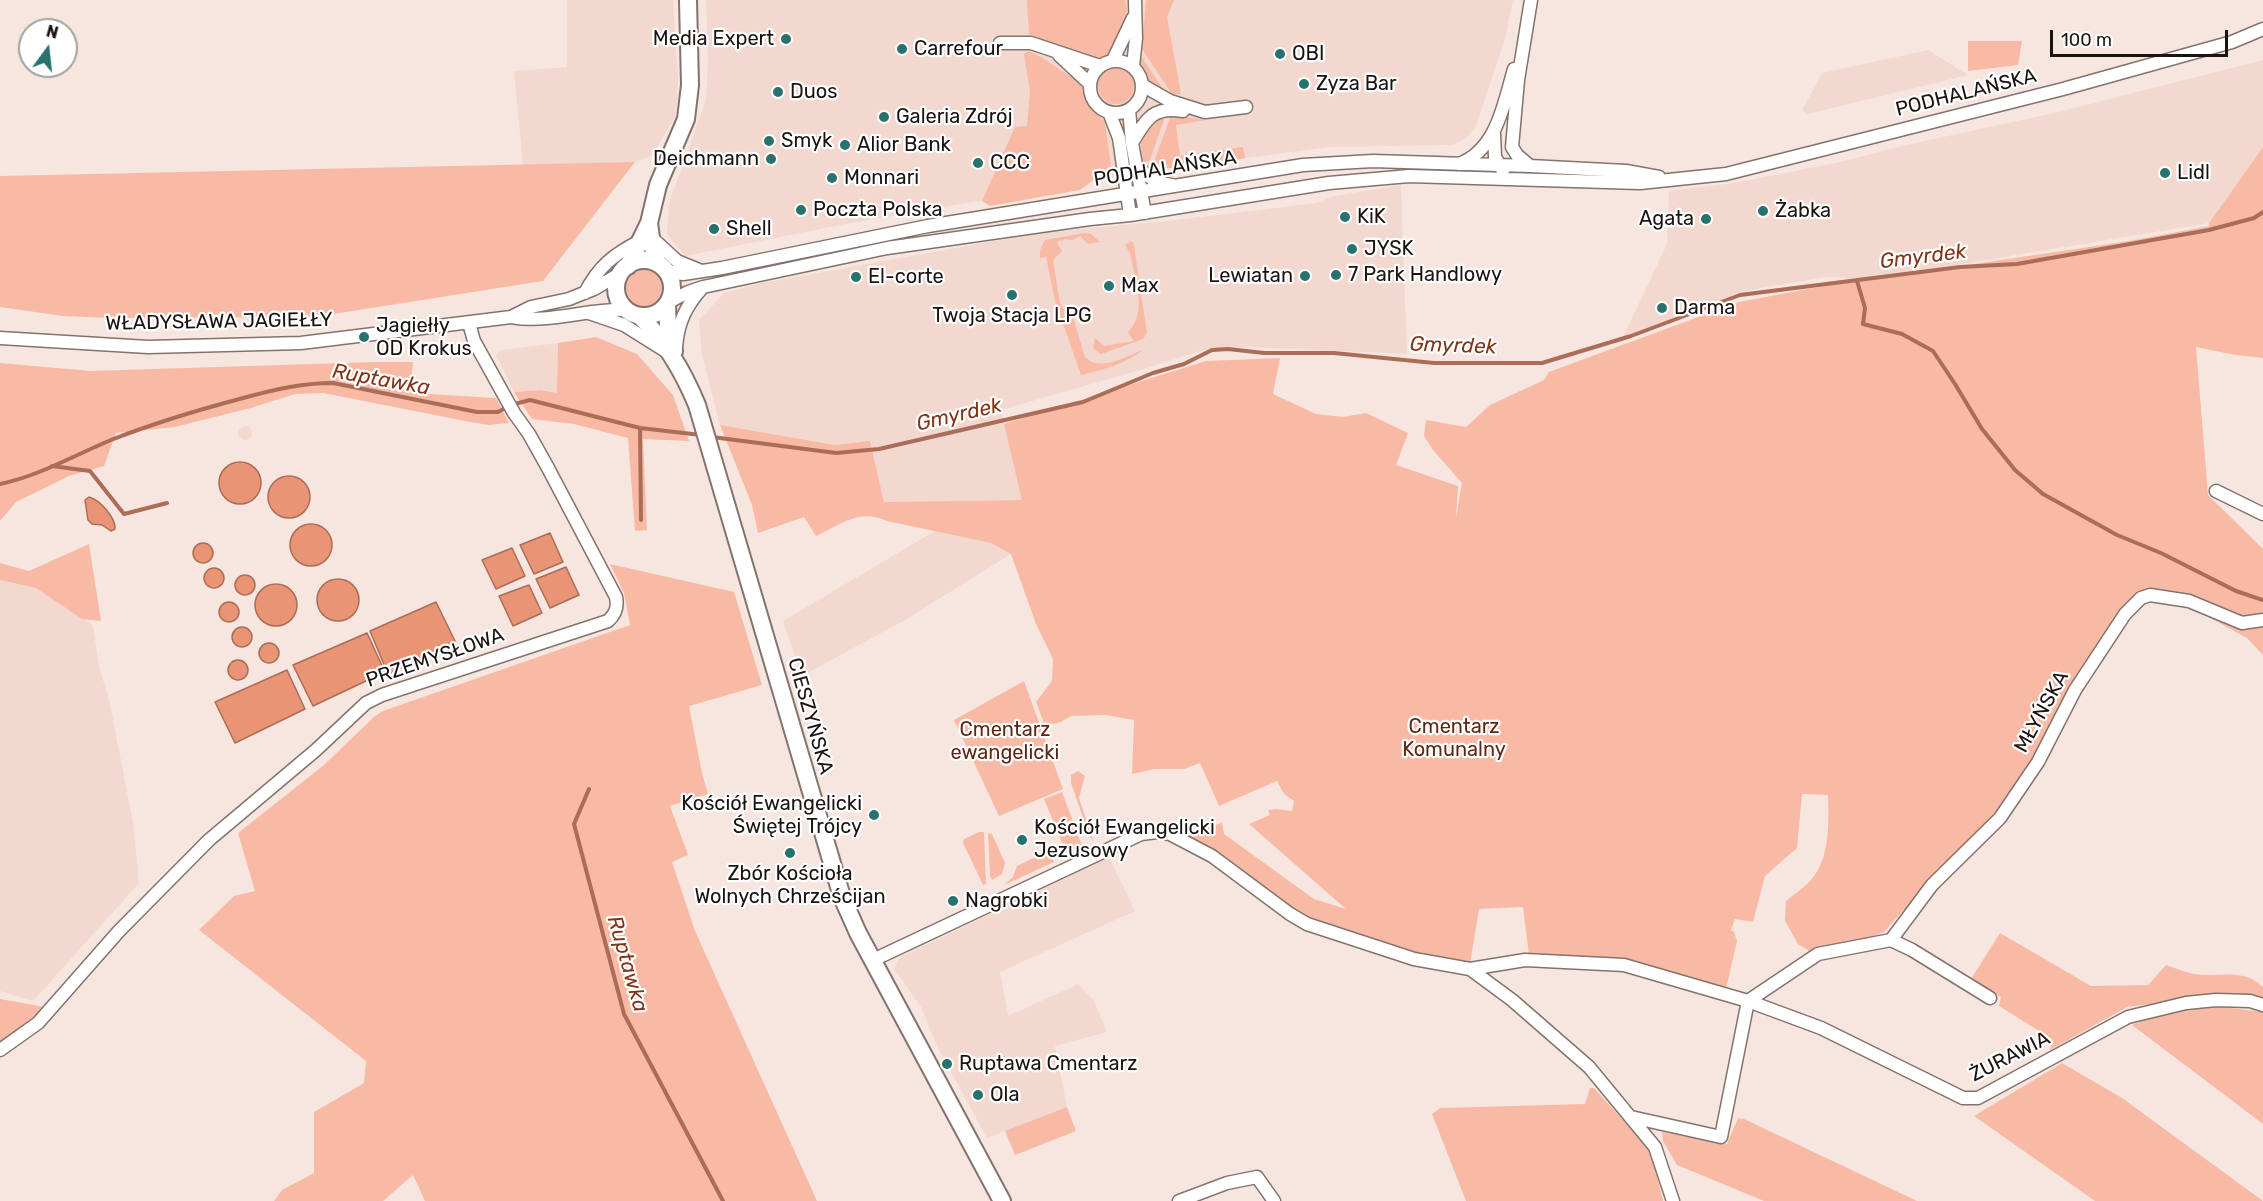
<!DOCTYPE html>
<meta charset="utf-8">
<style>
body{margin:0}
#map{position:relative;width:2263px;height:1201px;overflow:hidden;background:#f7e6e0;font-family:Rubik,sans-serif}
canvas{display:block}
.north{position:absolute;left:18px;top:18px;width:60px;height:60px;box-sizing:border-box;background:#fff;border:2px solid #a3a1a0;border-radius:50%;rotate:15deg;font-size:16px;font-weight:700;line-height:24px;text-align:center;color:#191311}
.north::after{content:'';display:block;margin:auto;width:21px;height:27px;background:#28726e;clip-path:polygon(50% 0,100% 100%,50% 72%,0 100%)}
.scale{position:absolute;left:2050px;top:30px;width:178px;height:27px;box-sizing:border-box;border:3px solid #191311;border-top:0;padding-left:8px;font-size:18px;line-height:21px;white-space:nowrap;color:#191311;-webkit-text-stroke:4px #fff;paint-order:stroke}
</style>
<div id="map">
<canvas width="2263" height="1201"></canvas>
<div class="north">N</div>
<div class="scale">100 m</div>
</div>
<script>
const g = document.querySelector('canvas').getContext('2d');
g.lineJoin = 'round';
function fillPath(path, color) { g.fillStyle = color; g.fill(path, 'evenodd'); }
function trace(path, color, width, dash) { g.strokeStyle = color; g.lineWidth = width; g.lineCap = dash ? 'butt' : 'round'; g.setLineDash(dash || []); g.stroke(path); }
function label(font, color, halo, rows, align = 'center') {
  g.font = font + ' Rubik,sans-serif'; g.lineWidth = 4.5; g.setLineDash([]); g.textBaseline = 'middle'; g.strokeStyle = halo; g.fillStyle = color; for (const [text, x, y, turn = 0] of rows) {
    g.save(); g.translate(x, y); g.rotate((+turn || 0) * Math.PI / 180); g.textAlign = isNaN(turn) ? turn : align; if (halo) g.strokeText(text, 0, 0); g.fillText(text, 0, 0); g.restore();
  }
}
fillPath(new Path2D(`
 M567,0H673L678,81L676,114L653,155L635,162L523,165L514,71L567,67Z
 M706,0H1513L1505,39L1476,126L1466,138L1453,145L1330,147L1164,169L840,225L685,256L667,234L669,203L706,100L708,64Z
 M1928,50L1968,75L1808,114L1802,110L1822,73Z
 M2263,60V147L2209,223L1902,274L1872,279L1825,277L1744,291L1623,337L1667,244L1669,191L1734,183L1845,161L1897,147L2059,112Z
 M1401,185L1407,354L1248,347L1204,350L1140,370L1001,410L1023,500L884,502L870,441L835,445L720,425L702,355L699,320L724,293L757,284L1039,233L1167,221L1316,203L1334,196Z
 M558,343L557,394L540,390L514,392L496,355L501,350Z
 M238 433a7 7 0 1 1 14 0a7 7 0 1 1-14 0Z
 M935,531L991,543L1011,554L905,620L802,676L783,621Z
 M0,580L36,588L93,625L99,667L109,699L133,823L139,883L33,1001L0,991Z
 M1109,857L1135,911L1000,972L1008,1016L1078,984L1094,1001L1107,1032L1055,1046L1067,1107L987,1138L937,1046L921,1007L894,969L899,958Z`), '#f2d8cf');
fillPath(new Path2D(`
 M1027,0H1125C1131,9 1121,46 1113,54C1108,58 1101,59 1095,61L1029,34Z
 M1146,0H1174L1167,17L1181,94H1172L1142,49Z
 M1968,41H2022L2018,65L1968,71Z
 M1029,51L1041,57L1076,80L1082,87L1089,106L1105,122L1111,167L1080,190L990,206L982,201L1015,127L1027,126L1030,92L1024,54Z
 M1138,52L1168,96C1150,85 1138,75 1138,52Z
 M1098 86a18 18 0 1 1 36 0a18 18 0 1 1-36 0Z
 M1166,114L1150,160L1144,163C1137,135 1143,128 1166,114Z
 M1171,115L1206,120L1176,125L1180,156L1243,147L1245,158C1219,163 1176,178 1154,162Z
 M2263,147V358L2236,355L2196,347L2208,495L2263,549V612L2248,618L2209,604L2153,598L2141,604L2130,616L2024,779L1958,855L1918,894L1884,932L1872,937L1814,954L1798,944L1785,921L1786,901C1794,894 1804,888 1811,880C1830,859 1829,821 1828,795L1802,794L1797,848L1765,876L1753,922L1735,919L1731,930L1734,932L1737,941L1726,989L1626,960L1529,955L1523,907L1479,909L1470,964L1420,955L1332,926L1295,911L1222,854L1185,834L1222,823L1224,834L1314,899L1346,909L1249,824L1270,815L1268,810L1277,809L1292,811L1294,801L1284,794L1277,781L1219,806L1200,763L1184,769H1154L1132,774L1134,720L1106,715L1071,716L1061,722L1045,726L1036,702L1052,681L1053,659L1036,624L1011,554L991,543L887,521C860,508 841,524 816,536L804,517L758,533L752,505L720,425L835,445L870,441L884,502L1022,500L1004,424L1206,361L1280,358L1273,394L1316,414L1343,417L1366,413L1408,433L1396,465L1458,486L1456,518L1462,483L1433,450L1424,436L1426,420L1466,427L1490,405L1544,380L1549,372L1739,302L1813,288L2129,241L2209,226V223Z
 M635,162L543,281L314,317L110,318L63,316L0,307V176Z
 M1085,233L1091,234L1100,242L1088,244L1080,236L1072,240L1065,239L1062,241L1060,240L1057,243L1062,251L1053,260L1060,303L1064,310L1069,305L1071,307L1067,308V314H1072L1085,357C1100,373 1126,356 1143,350C1125,364 1102,370 1081,375L1055,301L1046,257L1040,258V250L1045,240Z
 M1132,241L1134,246L1147,333L1143,339L1101,354L1093,348L1095,338L1104,346L1134,341L1128,332C1148,313 1135,278 1130,253L1125,245Z
 M624 289a20 20 0 1 1 40 0a20 20 0 1 1-40 0Z
 M596,337L637,354L673,395L689,441L643,439L647,530L635,531L628,438L574,424L532,419L514,392L540,390L557,393L558,343Z
 M375,362H413L411,385L428,394L496,398L509,423L489,425L470,422L323,393L295,394L251,408L175,427L116,433L104,466L69,476L16,502L0,521V363L91,371Z
 M89,544L101,621L82,619L36,588L0,580V563L29,571Z
 M610,564L734,592L762,685L689,706L702,773L708,794L670,806L688,855L672,862L695,931L817,1201H425L413,1175L383,1201H274L282,1190L314,1173V1112L364,1083L366,1061L199,930L234,896L255,891L238,833L324,765L375,716L383,711L630,625L624,593Z
 M2192,608L2248,625L2263,627V655L2247,638Z
 M1024,681L1063,789L999,816L954,720Z
 M1078,771L1085,776L1079,798L1094,843L1089,835L1071,783V775Z
 M1062,792L1084,851L1071,857L1067,855L1044,799Z
 M979,832H984L986,884L983,885L963,843L964,839Z
 M988,833L992,834L1005,863L1002,874L992,880L990,876Z
 M1046,852L1052,856L1054,862L1004,885L1013,877L1017,866Z
 M2000,933L2091,986L2148,985L2166,965C2175,968 2185,972 2194,974C2219,978 2243,967 2263,987V1001L2168,1002L2127,1007L2050,1050L2052,1039L1999,1006L2001,997L1971,979Z
 M0,999L45,1007L18,1031L0,1042Z
 M2190,1003L2263,1012V1124L2132,1025Z
 M2062,1063L2122,1098L2263,1201H2095L1974,1116Z
 M1590,1088H1594L1651,1151L1663,1201H1466L1432,1114L1440,1108L1585,1104Z
 M1067,1107L1076,1131L1015,1155L1005,1131Z
 M1738,1118L1744,1119L1917,1201H1764L1677,1165L1663,1141L1662,1132L1727,1144Z`), '#f8baa5');
const water = new Path2D(`
 M219 483a21 21 0 1 1 42 0a21 21 0 1 1-42 0Z
 M268 497a21 21 0 1 1 42 0a21 21 0 1 1-42 0Z
 M89,497C100,500 116,518 115,529L111,531L102,525L92,524L88,520L85,500Z
 M290 545a21 21 0 1 1 42 0a21 21 0 1 1-42 0Z
 M550,533L563,562L534,574L520,545Z
 M193 553a10 10 0 1 1 20 0a10 10 0 1 1-20 0Z
 M512,548L525,576L496,589L482,560Z
 M566,567L579,595L550,608L536,579Z
 M204 578a10 10 0 1 1 20 0a10 10 0 1 1-20 0Z
 M235 585a10 10 0 1 1 20 0a10 10 0 1 1-20 0Z
 M317 600a21 21 0 1 1 42 0a21 21 0 1 1-42 0Z
 M255 605a21 21 0 1 1 42 0a21 21 0 1 1-42 0Z
 M529,585L542,613L513,626L499,596Z
 M436,602L455,641L388,674L370,631Z
 M219 612a10 10 0 1 1 20 0a10 10 0 1 1-20 0Z
 M232 637a10 10 0 1 1 20 0a10 10 0 1 1-20 0Z
 M367,633L385,672L313,706L293,665Z
 M259 653a10 10 0 1 1 20 0a10 10 0 1 1-20 0Z
 M228 670a10 10 0 1 1 20 0a10 10 0 1 1-20 0Z
 M287,670L305,709L235,743L215,702Z`);
fillPath(water, '#e99475');
trace(water, '#ab6d57', 1.5);
trace(new Path2D(`
 M1857,281L1865,308L1863,324L1902,334L1933,351L1955,384L1982,429L2015,470L2043,494L2117,535L2161,553L2236,591L2263,600
 M640,428L641,520
 M712,437L836,453L879,449L1083,402L1153,373L1184,364L1212,350L1228,349L1264,353H1334L1434,363H1542L1631,336L1740,295L1960,267L2017,264L2209,230L2254,218L2263,212
 M52,466L90,471L124,514L167,503
 M0,484C39,476 75,455 111,440C154,423 198,410 243,398C273,390 301,383 333,383L477,412H498L511,405L530,400L640,428L701,435
 M589,789L574,824L624,1014L723,1201`), '#ab6d57', 4);
const minor = new Path2D(`
 M1000,43H1031L1100,66
 M1059,55L1090,84
 M1113,60L1133,18
 M1090 87a26 26 0 1 1 52 0a26 26 0 1 1-52 0Z
 M1133,66L1136,38L1135,0
 M1142,85L1170,101L1205,112L1246,107
 M1129,110L1132,143L1145,213
 M1109,112L1119,138L1130,215
 M1494,134L1495,157L1503,171
 M1132,143C1146,119 1153,106 1183,111
 M1459,164C1497,150 1504,103 1514,69
 M1530,166L1517,155L1512,147L1518,80L1531,0
 M1137,167L1156,182L1172,185
 M651,237L677,261L699,270
 M666,271L683,274L722,268L928,226L1303,165L1373,161L1530,166L1626,171L1659,177
 M585,293C598,267 614,254 640,241
 M669,302L688,292L703,287L887,248L1090,219L1130,215L1329,183L1409,176L1640,183L1726,174L2063,89L2232,42L2263,29
 M589,313L624,325L667,352
 M511,317L531,307L569,299L594,289L621,273
 M0,338L148,347L301,343L511,317C550,324 588,308 628,310
 M676,347C678,322 686,306 702,288
 M2216,491L2263,514
 M1891,940L1932,885L2000,818L2038,762L2075,690L2125,614L2141,598L2150,595L2189,601L2242,623L2263,620
 M873,960L1141,834L1157,832L1170,834L1212,856L1290,914L1307,924L1414,959L1470,969L1512,1000L1589,1067L1655,1147L1673,1201
 M1470,969L1525,960L1624,965L1748,1001L1821,1028L1963,1098H1978L2128,1017L2186,1003L2216,1000L2250,1001L2263,1005
 M1748,1001L1818,954L1891,940L1912,950L1990,998
 M0,1050L38,1023L119,931L209,840L316,750L366,703L382,695L608,621C616,614 618,607 616,597L548,468L529,434L514,413L474,341L469,323
 M1631,1117L1721,1137L1748,1001
 M1179,1201L1227,1183L1257,1177L1274,1201`);
const major = new Path2D(`
 M649,223L652,245L658,264
 M616 288a28 28 0 1 1 56 0a28 28 0 1 1-56 0Z
 M628,266L649,223L658,185L686,119L690,85L688,0
 M667,305L668,327L674,351
 M640,316C666,342 683,371 697,405L842,897L858,933L1002,1201`);
trace(minor, '#82736d', 15);
trace(major, '#82736d', 20);
trace(minor, '#fff', 12);
trace(major, '#fff', 16);
for (const [x, y, r, color] of [
 [786,39,6,"#28726e"],
 [902,49,6,"#28726e"],
 [1280,54,6,"#28726e"],
 [1304,84,6,"#28726e"],
 [778,92,6,"#28726e"],
 [884,117,6,"#28726e"],
 [769,141,6,"#28726e"],
 [845,145,6,"#28726e"],
 [771,159,6,"#28726e"],
 [978,163,6,"#28726e"],
 [2165,173,6,"#28726e"],
 [832,178,6,"#28726e"],
 [801,210,6,"#28726e"],
 [1763,211,6,"#28726e"],
 [1345,217,6,"#28726e"],
 [1706,219,6,"#28726e"],
 [714,229,6,"#28726e"],
 [1352,249,6,"#28726e"],
 [1336,275,6,"#28726e"],
 [1305,276,6,"#28726e"],
 [856,277,6,"#28726e"],
 [1109,286,6,"#28726e"],
 [1012,295,6,"#28726e"],
 [1662,308,6,"#28726e"],
 [364,337,6,"#28726e"],
 [874,815,6,"#28726e"],
 [1022,840,6,"#28726e"],
 [790,853,6,"#28726e"],
 [953,901,6,"#28726e"],
 [947,1064,6,"#28726e"],
 [978,1095,6,"#28726e"]
]) { const dot = new Path2D(); dot.arc(x, y, r, 0, 2 * Math.PI); g.fillStyle = color; g.fill(dot); trace(dot, '#fff', 2); }
label('20px', '#191311', '#fff', [
 ["Media Expert",774,39,"right"],
 ["Carrefour",914,49],
 ["OBI",1292,54],
 ["Zyza Bar",1316,84],
 ["Duos",790,92],
 ["Galeria Zdrój",896,117],
 ["Smyk",781,141],
 ["Alior Bank",857,145],
 ["Deichmann",759,159,"right"],
 ["CCC",990,163],
 ["Lidl",2177,173],
 ["Monnari",844,178],
 ["Poczta Polska",813,210],
 ["Żabka",1775,211],
 ["KiK",1357,217],
 ["Agata",1694,219,"right"],
 ["Shell",726,229],
 ["JYSK",1364,249],
 ["7 Park Handlowy",1348,275],
 ["Lewiatan",1293,276,"right"],
 ["El-corte",868,277],
 ["Max",1121,286],
 ["Darma",1674,308],
 ["Twoja Stacja LPG",1012,316,"center"],
 ["Jagiełły",376,326],
 ["OD Krokus",376,349],
 ["Kościół Ewangelicki",862,804,"right"],
 ["Świętej Trójcy",862,827,"right"],
 ["Kościół Ewangelicki",1034,828],
 ["Jezusowy",1034,851],
 ["Zbór Kościoła",790,874,"center"],
 ["Wolnych Chrześcijan",790,897,"center"],
 ["Nagrobki",965,901],
 ["Ruptawa Cmentarz",959,1064],
 ["Ola",990,1095]
], 'left');
label('20px', '#191311', '#fff', [
 ["PODHALAŃSKA",1966,93,-14],
 ["PODHALAŃSKA",1165,169,-9],
 ["WŁADYSŁAWA JAGIEŁŁY",219,322,-1],
 ["PRZEMYSŁOWA",435,658,-19],
 ["MŁYŃSKA",2042,712,-61],
 ["CIESZYŃSKA",810,716,74],
 ["ŻURAWIA",2010,1057,-27]
]);
label('20px', '#5d2713', '#fff', [
 ["Cmentarz",1454,727],
 ["Komunalny",1454,750],
 ["Cmentarz",1005,730],
 ["ewangelicki",1005,753]
]);
label('italic 21px', '#813417', '#fff', [
 ["Gmyrdek",1923,257,-7],
 ["Gmyrdek",1453,346,2],
 ["Ruptawka",381,380,10],
 ["Gmyrdek",959,415,-13],
 ["Ruptawka",627,964,74]
]);
</script>
